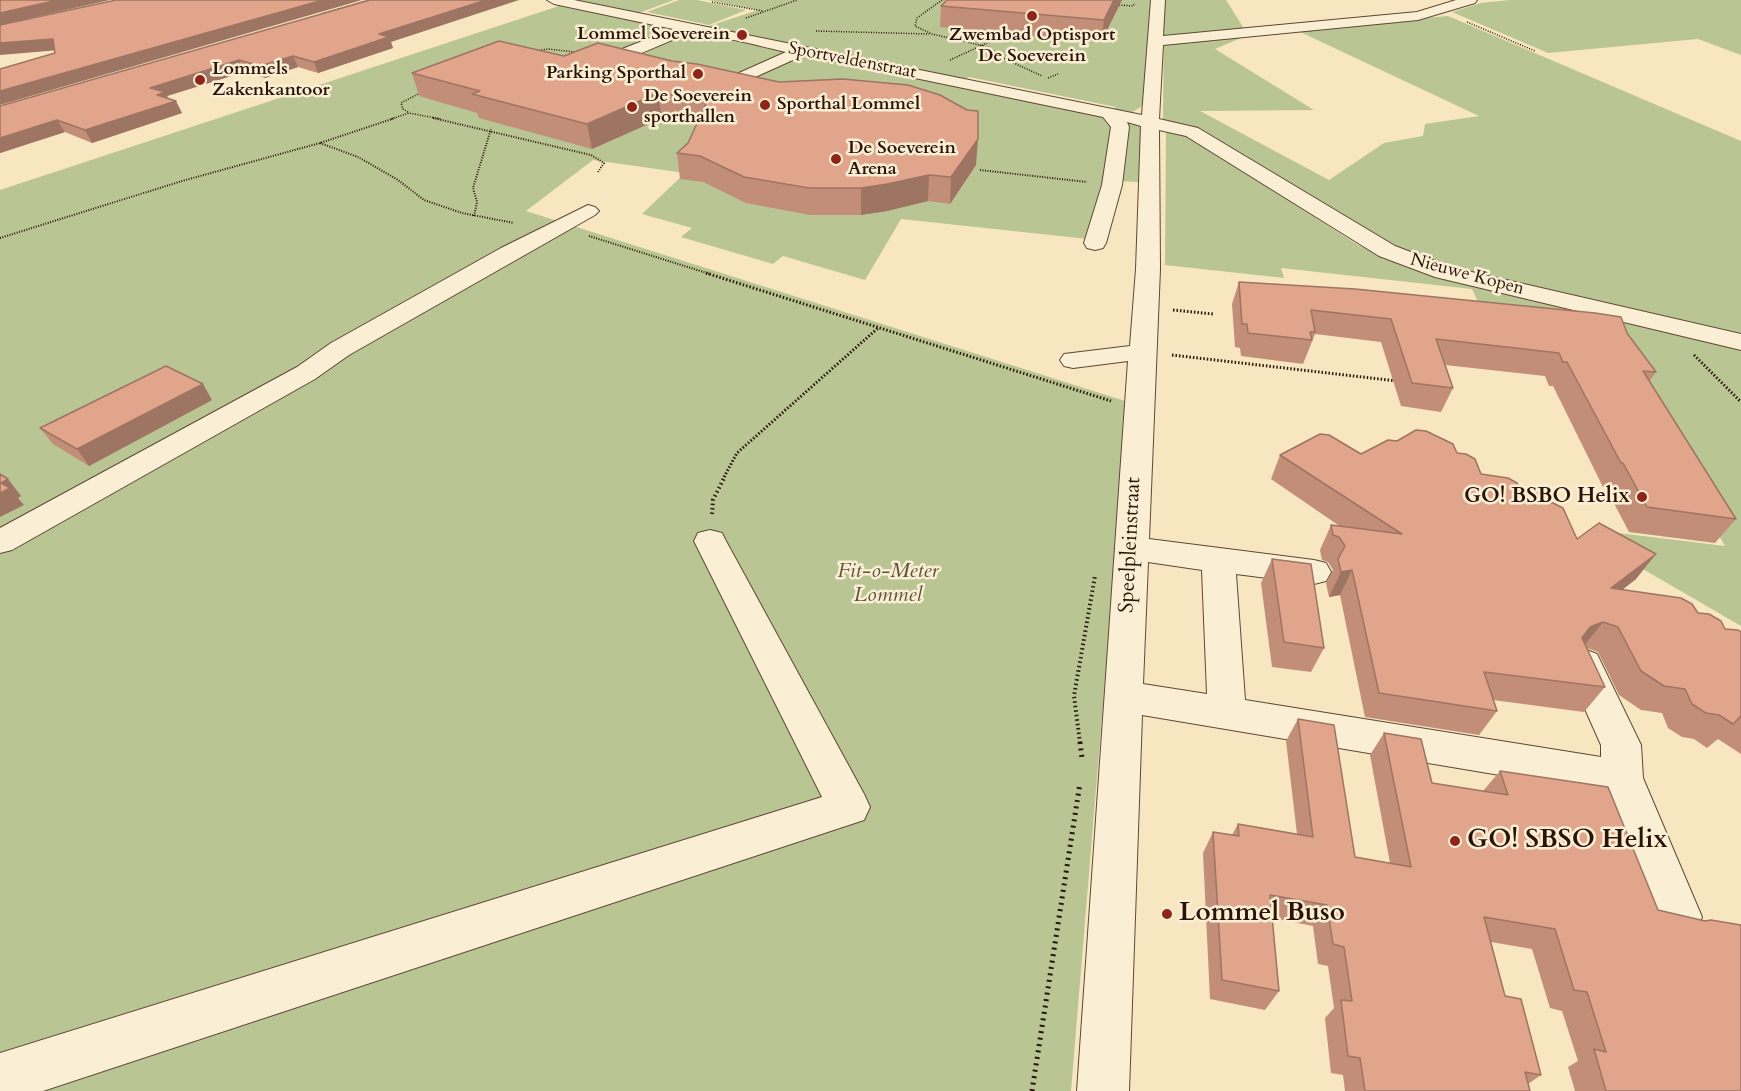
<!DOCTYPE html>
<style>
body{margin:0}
canvas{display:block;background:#f7e6bf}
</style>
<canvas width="1741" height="1091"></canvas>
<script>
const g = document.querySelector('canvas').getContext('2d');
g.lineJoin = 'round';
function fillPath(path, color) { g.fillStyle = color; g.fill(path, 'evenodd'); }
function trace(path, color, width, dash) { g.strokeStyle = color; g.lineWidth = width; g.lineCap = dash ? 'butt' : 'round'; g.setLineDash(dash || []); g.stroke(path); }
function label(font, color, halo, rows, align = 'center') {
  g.font = font + ' Cardo,serif'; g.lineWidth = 5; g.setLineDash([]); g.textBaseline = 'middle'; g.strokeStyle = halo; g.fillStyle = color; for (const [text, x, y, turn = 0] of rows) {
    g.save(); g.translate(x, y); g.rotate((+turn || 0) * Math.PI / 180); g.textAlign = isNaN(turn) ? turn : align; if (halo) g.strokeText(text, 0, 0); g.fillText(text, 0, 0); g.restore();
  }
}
fillPath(new Path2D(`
 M576,0H674L636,14L573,1Z
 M679,0H697L746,10L709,25L647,12Z
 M708,0H1152L1143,100L1141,107L1132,112H1111L1116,107L969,77L962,81L703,28L758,10Z
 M1164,0H1226L1248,35L1215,49L1314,110L1200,111L1329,180L1384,143L1423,136L1425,124L1479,116L1296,30L1448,16L1741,141V338L1432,266L1163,121Z
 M1510,0H1741V55L1698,39L1548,53L1452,12L1481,3Z
 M559,6L1137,123L1144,129L1138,182L1103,180L1088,239L901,219L865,280L783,256L773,264L681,237L692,228L642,214L685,173L593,160L526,211L1128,402L1071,1091H0V190Z
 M1166,130L1190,137L1358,245L1391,260L1741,347V626L1617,554L1610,532L1725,546L1607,337L1487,322L1472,289L1281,268L1284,278L1165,265Z`), '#b9c694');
const minor = new Path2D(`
 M94,0H120L113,4L0,29V21Z
 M547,0H574L1142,115L1151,0H1165L1163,36L1417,12L1456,0H1477L1475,3L1418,20L1163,45L1159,119L1198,128L1395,246L1450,267L1741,334V350L1435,277L1379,256L1186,136L1159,130L1160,269L1149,539L1314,560L1326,563L1331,572L1326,581L1314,584L1236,574L1245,700L1601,757V745L1565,664L1571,654L1584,649L1597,654L1641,745L1643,778L1702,917L1695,933L1679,939L1663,933L1607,793L1142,715L1129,1091H1077L1128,361L1073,368L1064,366L1060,360L1064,354L1130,346L1136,269L1141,126L1127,122L1129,127L1122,185L1106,243L1103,248L1095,250L1087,248L1084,243L1102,185L1111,127L1103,117L804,55L733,87H704L696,82L698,78L730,77L786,52C769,48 699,30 687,34C668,40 604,76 588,57L590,54L617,51L673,29L554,4ZM1148,562L1202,570L1207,694L1143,684Z
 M588,205L595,207L599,211L595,215L349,355L315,379L12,550L0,553V528L297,367L331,343L501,248Z
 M710,530L722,533L726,541L864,794L870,807L864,820L43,1091H0V1053L822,797L694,541L698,533Z`);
trace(minor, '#5e4835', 2);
trace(new Path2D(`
 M942,0L917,18L915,26L932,34L988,47L1005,59L1042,76
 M712,2L763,11
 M1119,5L1133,6L1135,3
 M321,14L369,0
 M746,18L797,0
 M1467,22L1535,51
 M816,31L929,34
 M534,51L548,49L575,52
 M950,60L1011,32
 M1048,78L1058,74
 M408,112L403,109L401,103L420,93
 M391,119L409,113L441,119`), '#2b1407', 1.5, [1, 1.5]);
trace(new Path2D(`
 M433,118L591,155L604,163L598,172
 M320,143L358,157L398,180L424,200L462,213L514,223
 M980,170L1087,182
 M474,216L477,202L473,188L491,129
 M589,236L710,274
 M0,238L182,181L320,143L395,118`), '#2b1407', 2, [1, 1.5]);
trace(new Path2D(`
 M706,273L1111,401
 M1173,310L1213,314
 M1172,355L1397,381
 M1694,355L1741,402
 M724,477L737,453L878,328`), '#2b1407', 3, [1.5, 2]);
trace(new Path2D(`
 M712,514L713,500L725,476
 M1080,743L1074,696L1095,576`), '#2b1407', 4, [1.5, 3]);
trace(new Path2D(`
 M1080,742L1082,758
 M1032,1091L1080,783`), '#2b1407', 5, [2, 4.5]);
fillPath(minor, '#faefd5');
fillPath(new Path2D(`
 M370,0L391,42L393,48L318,73L298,67L265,78L244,72L167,96L182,113L92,143L65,132L0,153V106Z
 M1122,0L1101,42L940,27L941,6Z
 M499,41L976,165L950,204L928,201L887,211L861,215H810L746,203L703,182L680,179L677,153L688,143L698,122L662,118L592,149L479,118L477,113L419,96L412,73Z
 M1239,282L1627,333L1656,372L1649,382L1736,519L1715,543L1629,532L1606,488L1603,487L1553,386H1549L1545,376L1445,365L1453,388L1441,412L1401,406L1381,342L1315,334L1303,364L1241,356L1240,348L1235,347L1232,304Z
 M212,400L89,466L53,444L40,428Z
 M1457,453L1481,474L1520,489L1543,502L1577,539L1636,579L1622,590L1698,613L1725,629L1741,632V754L1718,739L1707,748L1694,739L1682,737L1668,728L1662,713L1641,710L1619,695L1598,652L1587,648L1605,687L1584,712L1493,700L1497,711L1479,735L1365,717L1340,595L1329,597L1326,583L1333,570L1328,562L1322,560L1320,550L1331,525L1341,527L1271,479L1280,455Z
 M1272,559L1324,648L1311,672L1272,667L1261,583Z
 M1298,719L1355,857L1390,863L1370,755L1384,733L1432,783L1483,791L1500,771L1658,910L1741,1091H1575L1568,1067L1578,1061L1562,1011L1550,1008L1532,949L1491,942L1505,996L1541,1075L1528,1084L1530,1091H1345L1343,1075L1331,1073L1325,1018L1334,1008L1328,966L1318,964L1313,926L1272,918L1279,991L1265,1010L1210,999L1203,853L1213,832L1232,835L1238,824L1297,834L1286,741Z`), '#c28e78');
fillPath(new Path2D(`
 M58,0H110L0,25V13Z
 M323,0H362L0,105V91Z
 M486,0H519L391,42L393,48L318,73L314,62L379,34Z
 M1114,0H1122L1101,42L1104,20Z
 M53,39L59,50L0,55V43Z
 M293,56L298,67L265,78L260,66Z
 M239,60L244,72L167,96L170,103L176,101L182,113L92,143L85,130L150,88Z
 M658,93L662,118L592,149L587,124Z
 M57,120L65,132L0,153V138Z
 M978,139L976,165L950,204L951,177Z
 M929,175L928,201L887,211L861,215V188Z
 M203,384L212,400L89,466L77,449Z
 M8,479L21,496L18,498L24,505L0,517V493L1,483Z
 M1656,554L1636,579L1592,613L1611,588Z
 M1352,570L1340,595L1329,597L1341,572Z
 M1603,622L1583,647L1570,652L1590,627Z`), '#9e7462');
const building = new Path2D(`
 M0,0H58L0,13Z
 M116,0H323L0,91V69L55,53L53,39L0,43V25Z
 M370,0H486L379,34L389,37L314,62L293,56L260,66L239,60L150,88L165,92L157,95L176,101L85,130L57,120L0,138V106Z
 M947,0H1114L1104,20L941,6Z
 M499,41L564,56L598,43L672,61L697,64L779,82L843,79L908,85L940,95L967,110L978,111V139L951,177L929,175L887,184L861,188H809L744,177L700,156L677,153L688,143L708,99L658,93L587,124L472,94L480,91L412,73Z
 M1239,282L1355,289L1595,313L1621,317L1627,333L1656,372L1643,371L1736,519L1647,507L1623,463H1621L1567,362H1563L1559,353L1436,339L1453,388L1412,383L1391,319L1311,310L1315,332H1310L1312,340L1248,333L1247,324H1242Z
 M166,366L203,384L77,449L40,428Z
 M1416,430L1426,431L1453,444L1457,453L1466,454L1475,459L1481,474L1508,478L1517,483L1520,489L1538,491L1543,502L1553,503L1563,508L1577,539L1599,523L1656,554L1611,588L1681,598L1692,604L1698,613L1709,614L1721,621L1725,629L1738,630L1741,632V716L1733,724L1719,715L1706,713L1692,704L1685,689L1664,686L1641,671L1618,627L1603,622L1590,627L1582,638L1605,687L1484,672L1497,711L1379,693L1352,570L1341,572L1338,559L1345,546L1339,537L1333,535L1331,525L1402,534L1280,455L1320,434L1329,435L1361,454L1388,440L1397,441Z
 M0,474L8,479L1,483L10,488L0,493Z
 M1272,559L1311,564L1324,648L1284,642Z
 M1298,719L1334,725L1355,857L1411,867L1384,733L1421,739L1432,783L1508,795L1500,771L1608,787L1658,910L1705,921L1711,920L1741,925V1091H1606L1594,1049L1606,1052L1587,992L1574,990L1555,929L1484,917L1505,996L1521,999L1541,1075L1525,1072L1530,1091H1365L1360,1058L1348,1056L1341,1000L1352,1001L1344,947L1333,944L1327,905L1270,895L1279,991L1222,980L1213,832L1239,836L1238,824L1313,837Z`);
fillPath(building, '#e1a58c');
trace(building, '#9e7462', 1.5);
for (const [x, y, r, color] of [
 [1032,16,6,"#8f2418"],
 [742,35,6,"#8f2418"],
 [698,74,6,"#8f2418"],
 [200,80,6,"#8f2418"],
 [765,105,6,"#8f2418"],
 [632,107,6,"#8f2418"],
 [836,159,6,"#8f2418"],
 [1642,497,6,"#8f2418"],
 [1455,841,6,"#8f2418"],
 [1167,914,6,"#8f2418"]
]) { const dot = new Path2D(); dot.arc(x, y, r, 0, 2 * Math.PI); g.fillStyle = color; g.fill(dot); trace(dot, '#faefd5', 2); }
label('bold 18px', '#2b1407', '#faefd5', [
 ["Lommel Soeverein",730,35,"right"],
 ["Zwembad Optisport",1032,36,"center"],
 ["De Soeverein",1032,57,"center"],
 ["Lommels",212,70],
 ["Zakenkantoor",212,91],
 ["Parking Sporthal",686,74,"right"],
 ["De Soeverein",644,97],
 ["sporthallen",644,118],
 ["Sporthal Lommel",777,105],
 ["De Soeverein",848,149],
 ["Arena",848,170]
], 'left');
label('18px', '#2b1407', '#faefd5', [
 ["Sportveldenstraat",852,61,11],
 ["Nieuwe Kopen",1467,275,15]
]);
label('bold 21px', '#2b1407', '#faefd5', [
 ["GO! BSBO Helix",1630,497]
], 'right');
label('21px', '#2b1407', '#faefd5', [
 ["Speelpleinstraat",1131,545,-87]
]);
label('italic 21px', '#5d5238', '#faefd5', [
 ["Fit-o-Meter",888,572],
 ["Lommel",888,596]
]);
label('bold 26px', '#2b1407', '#faefd5', [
 ["GO! SBSO Helix",1467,841],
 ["Lommel Buso",1179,914]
], 'left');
</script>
